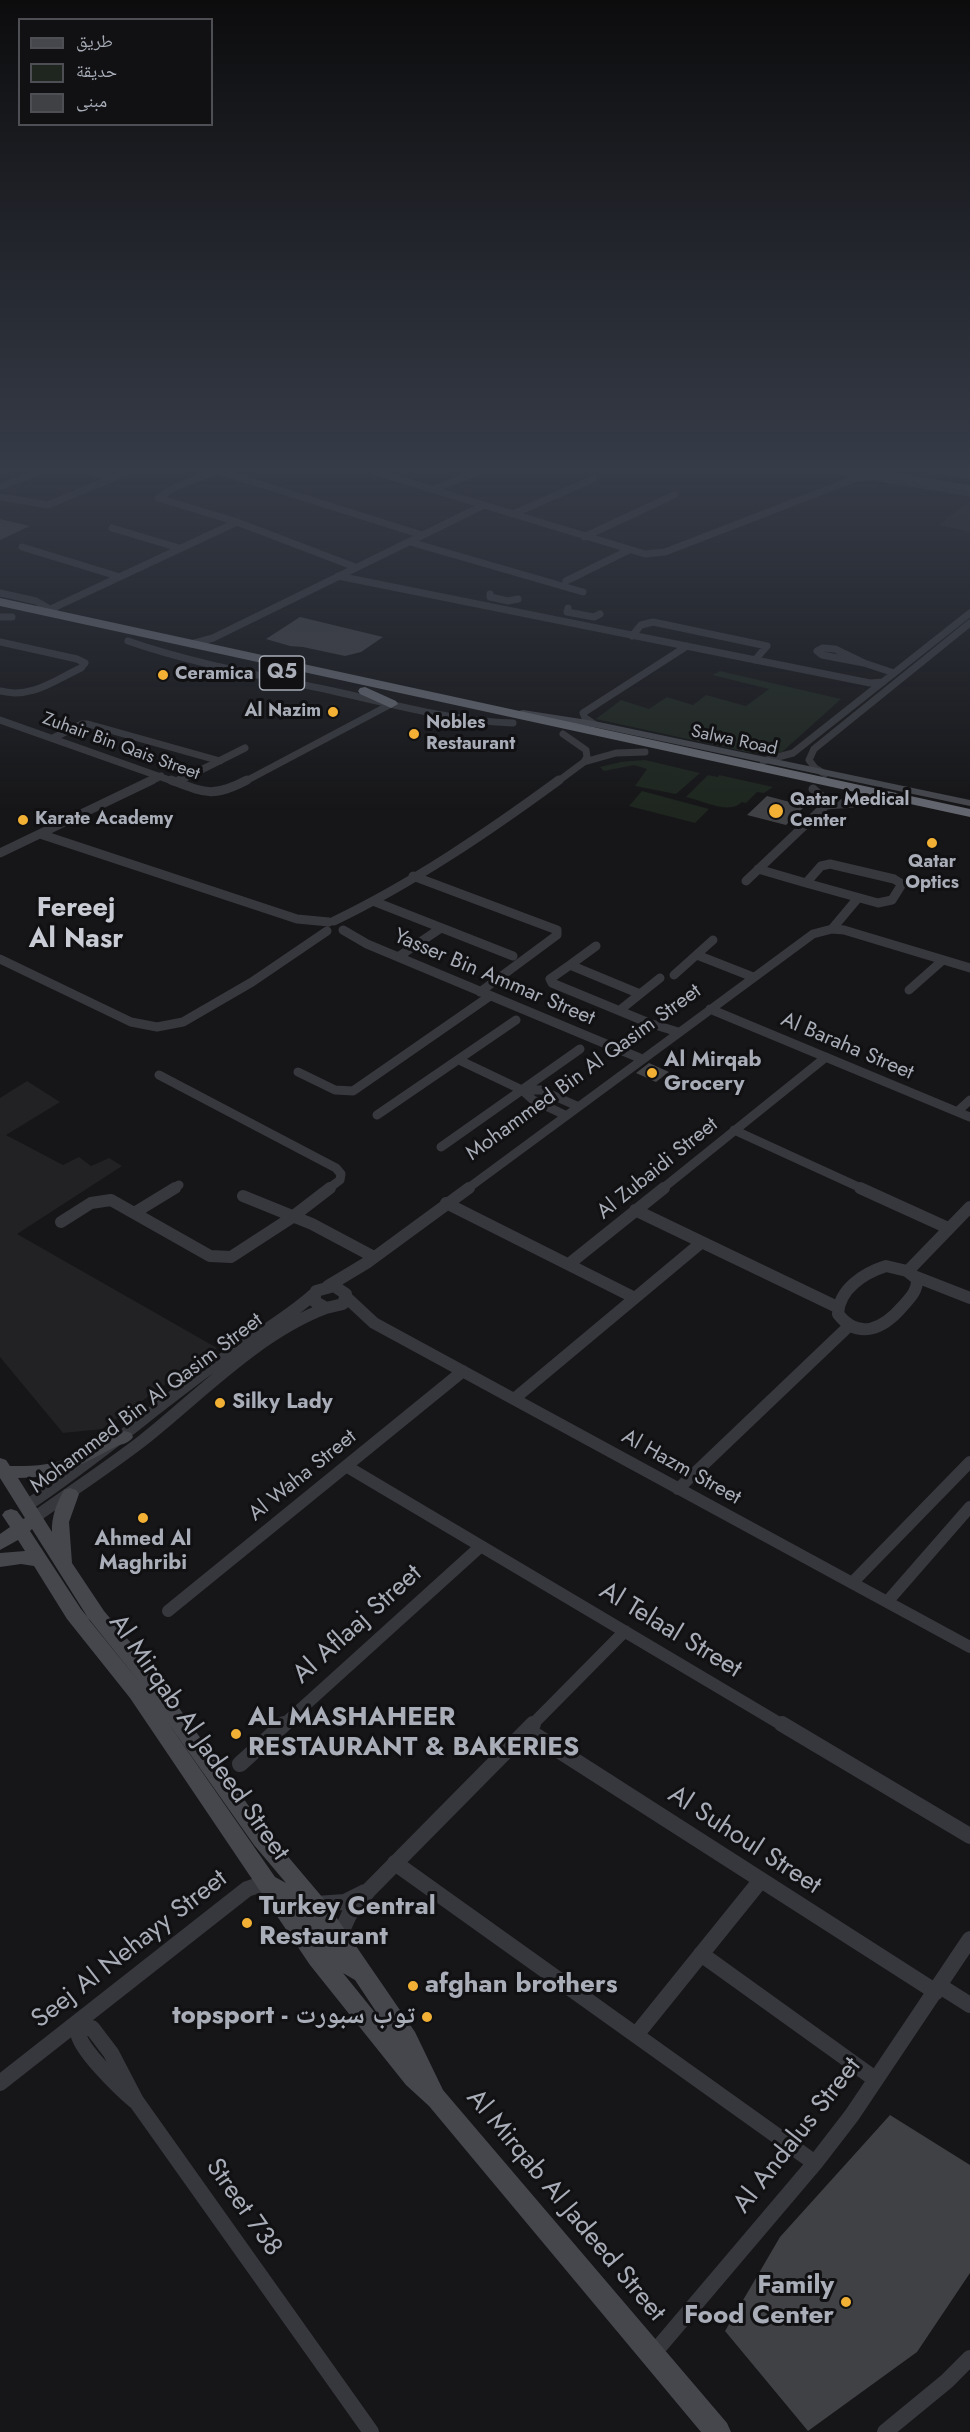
<!DOCTYPE html>
<meta charset="utf-8">
<style>
body{margin:0}
#map{position:relative;width:970px;height:2432px;overflow:hidden;background:#161618;font-family:Jost,"Noto Naskh Arabic",sans-serif}
canvas{display:block}
.legend{position:absolute;left:18px;top:18px;width:195px;height:108px;box-sizing:border-box;background:#111113;border:2px solid #4d4f55;margin:0;padding:8px 10px;list-style:none;font-size:18px;color:#a8adb8}
.legend li{display:flex;align-items:center;gap:12px;height:30px}
.legend b{width:30px;border:2px solid #4d4f55}
</style>
<div id="map">
<canvas width="970" height="2432"></canvas>
<ul class="legend">
<li><b style="height:8px;background:#45474d"></b>طريق</li>
<li><b style="height:16px;background:#1e261f"></b>حديقة</li>
<li><b style="height:16px;background:#404145"></b>مبنى</li>
</ul>
</div>
<script>
const g = document.querySelector('canvas').getContext('2d');
g.lineJoin = 'round';
function fillPath(path, color) { g.fillStyle = color; g.fill(path, 'evenodd'); }
function trace(path, color, width, dash) { g.strokeStyle = color; g.lineWidth = width; g.lineCap = dash ? 'butt' : 'round'; g.setLineDash(dash || []); g.stroke(path); }
function label(font, color, halo, rows, align = 'center') {
  g.font = font + ' Jost,"Noto Naskh Arabic",sans-serif'; g.lineWidth = 6; g.setLineDash([]); g.textBaseline = 'middle'; g.strokeStyle = halo; g.fillStyle = color; for (const [text, x, y, turn = 0] of rows) {
    g.save(); g.translate(x, y); g.rotate((+turn || 0) * Math.PI / 180); g.textAlign = isNaN(turn) ? turn : align; if (halo) g.strokeText(text, 0, 0); g.fillText(text, 0, 0); g.restore();
  }
}
fillPath(new Path2D(`
 M970,500V532L939,525Z
 M27,1081L60,1102L6,1135L63,1165L79,1157L91,1166L109,1158L122,1166L17,1234L217,1348L102,1429L63,1433L0,1357V1098Z`), '#222225');
fillPath(new Path2D(`
 M720,671L841,699L782,752L772,755L747,752L596,719L621,700L649,709L667,697L693,705L706,695L746,706L769,689L712,675Z
 M645,760L700,773L676,794L635,786L647,769L634,765L604,771L600,767L621,762Z
 M708,775L718,777L719,775L773,787L764,793L757,792L746,803L742,802C729,815 704,801 686,797Z
 M642,791L709,809L695,823L629,806Z`), '#1e261f');
fillPath(new Path2D(`
 M0,519L30,526L0,540Z
 M300,617L383,637L361,652L345,656L303,647L290,646L266,639Z
 M767,796L805,806L786,825L747,815Z
 M649,1063L669,1072L656,1082L636,1073Z
 M890,2115L970,2165V2273L917,2352L808,2431L725,2331L780,2237Z`), '#404145');
trace(new Path2D(`
 M92,472L114,477
 M213,472L174,488L158,498L237,522L355,567
 M222,472L422,535
 M375,472L645,554L665,552L854,479L868,476
 M843,472L970,493
 M948,472L970,475
 M0,487L39,472
 M432,490L477,472
 M0,497L48,505L127,472
 M513,514L593,479
 M112,528L179,548
 M584,537L674,495
 M410,542L583,592
 M22,547L120,577
 M338,576L870,683L883,682
 M566,581L629,550
 M0,593L36,601L55,612
 M490,594V597L508,601L518,599
 M568,608L567,612L594,617L600,614
 M51,609L237,522
 M0,617H12
 M632,636L641,625L653,622L767,646L755,660
 M128,641C194,664 264,676 333,691C392,704 452,721 513,723
 M0,642L77,659L85,663L81,668C53,681 31,699 0,691
 M191,644L213,638L482,506
 M823,648L835,649L864,663L822,655L817,651Z
 M864,663L894,673
 M0,720L175,782
 M594,724L585,718L583,713L687,646
 M563,734L586,750L587,757L584,762
 M53,738L82,724H88L220,761
 M763,761L793,753L970,613
 M825,774L815,768L809,760L814,749L970,623
 M149,782L161,776
 M177,782L245,748
 M244,782L391,704
 M557,782L584,762L616,753L645,752`), '#37383d', 7);
trace(new Path2D(`
 M171,780C205,793 213,798 247,780
 M177,782L180,780
 M813,789L823,798L826,805
 M40,834L297,919L329,922
 M0,853L152,780
 M830,864L894,879L902,884L892,900L878,903L806,883L821,866Z
 M758,869L806,883
 M413,876L557,930V935L480,992
 M746,881L826,805L869,802
 M373,901L513,956
 M334,921C413,883 488,832 559,780
 M832,929L858,898
 M343,930L367,944L642,1059
 M697,955L753,977
 M398,957L441,928
 M0,959L131,1022L157,1027L183,1022L252,982L327,931
 M570,965L596,946
 M674,975L713,940
 M909,990L943,960
 M640,994L660,978
 M710,1009L970,1117
 M620,1010L640,994L570,965L550,979L552,983L649,1023L678,1032
 M459,1060L522,1090L533,1100L565,1115
 M298,1072L335,1090L353,1091L490,996
 M159,1075L336,1168L341,1174L340,1180L328,1189
 M522,1090H541L577,1106
 M958,1111L970,1100
 M377,1115L516,1020
 M734,1130L863,1189
 M441,1147L580,1049
 M172,1189L179,1185
 M467,1189L813,934L832,929L844,930L970,968
 M662,1189L826,1057`), '#37383d', 9);
trace(new Path2D(`
 M860,1188L948,1228
 M243,1196L312,1224L374,1257
 M446,1203L635,1298
 M635,1210L835,1306
 M134,1213L175,1188
 M61,1222L91,1203L111,1200L210,1256L231,1257L291,1218L330,1188
 M569,1264L664,1188
 M886,1266L907,1271L917,1279C918,1291 909,1299 902,1307C884,1328 859,1341 838,1314C839,1289 864,1273 886,1266Z
 M908,1271L970,1207
 M914,1276L970,1298
 M328,1286L368,1262L469,1188
 M334,1286L346,1294L343,1304L326,1308L314,1301L316,1291Z
 M346,1297L374,1323L970,1647
 M514,1399L702,1242
 M346,1466L784,1726
 M678,1489L850,1325
 M26,1506C93,1462 152,1410 217,1363C249,1339 284,1321 314,1294
 M34,1518C70,1492 107,1468 142,1441C199,1396 257,1334 326,1308
 M852,1583L970,1462
 M887,1602L970,1507
 M168,1611L463,1371
 M282,1726L481,1546
 M531,1726L625,1631`), '#37383d', 12);
trace(new Path2D(`
 M782,1724L970,1836
 M527,1730L936,1992
 M240,1764L284,1724
 M395,1863L815,2163
 M316,1904L345,1902L365,1892
 M339,1937L349,1915L368,1891L533,1724
 M701,1954L875,2079
 M940,1986L970,2005
 M81,2022C80,2025 78,2028 78,2031C77,2047 122,2090 135,2101
 M71,2027L92,2028L111,2053L136,2101L371,2432
 M636,2035L761,1880
 M0,2083L247,1889L265,1883
 M653,2354L815,2163L852,2115L970,1939
 M885,2432L947,2381L970,2358`), '#37383d', 16);
fillPath(new Path2D(`
 M867,472H886L970,485V491L871,475Z
 M523,710L594,721L970,800V806L594,727L519,715V711Z
 M125,1431L131,1433L133,1437C129,1444 120,1444 113,1448C77,1467 60,1477 18,1478L52,1532C51,1518 57,1502 64,1490L70,1488L76,1490L79,1494L69,1522L72,1563L104,1611L142,1656L268,1833L323,1898L415,2032L443,2090L727,2423L731,2432H701L429,2106L406,2085L310,1965L130,1698L67,1619L34,1566L21,1564L0,1567V1553L25,1551L18,1540L0,1550V1534L10,1527L2,1515L5,1511L11,1509L17,1511L23,1519L25,1518L0,1478V1458L6,1460L10,1466C29,1466 48,1466 66,1459C86,1451 103,1437 125,1431ZM32,1529L90,1621L141,1684L81,1609L30,1531ZM166,1720L254,1845L286,1883L275,1877ZM343,1973L355,1980L385,2025Z`), '#45474d');
fillPath(new Path2D(`
 M0,598L970,809V817L0,606Z
 M365,687L396,701L398,704L391,708L360,694L358,691L360,688Z`), '#63666e');
const sky = g.createLinearGradient(0, 0, 0, 812);
sky.addColorStop(0, '#0c0c0d');
sky.addColorStop(0.58, '#363c48');
sky.addColorStop(1, '#363c4800');
g.fillStyle = sky;
g.fillRect(0, 0, 970, 812);
for (const [x, y, r, color] of [
 [163,675,6,"#f2b134"],
 [333,712,6,"#f2b134"],
 [414,734,6,"#f2b134"],
 [776,811,8,"#f2b134"],
 [23,820,6,"#f2b134"],
 [932,843,6,"#f2b134"],
 [652,1073,6,"#f2b134"],
 [220,1403,6,"#f2b134"],
 [143,1518,6,"#f2b134"],
 [236,1734,6,"#f2b134"],
 [247,1923,6,"#f2b134"],
 [413,1986,6,"#f2b134"],
 [427,2017,6,"#f2b134"],
 [846,2302,6,"#f2b134"]
]) { const dot = new Path2D(); dot.arc(x, y, r, 0, 2 * Math.PI); g.fillStyle = color; g.fill(dot); trace(dot, '#111113', 2); }
label('bold 18px', '#a8adb8', '#111113', [
 ["Ceramica",175,675],
 ["Al Nazim",321,712,"right"],
 ["Nobles",426,724],
 ["Restaurant",426,745],
 ["Qatar Medical",790,801],
 ["Center",790,822],
 ["Karate Academy",35,820],
 ["Qatar",932,863,"center"],
 ["Optics",932,884,"center"]
], 'left');
label('18px', '#a8adb8', '#111113', [
 ["Salwa Road",734,741,12],
 ["Zuhair Bin Qais Street",121,747,20]
]);
for (const [x, y, w] of [
 [282,673,45]
]) { const box = new Path2D(); box.roundRect(x - w / 2, y - 17, w, 34, 4.5); g.fillStyle = '#111113'; g.fill(box); trace(box, '#a8adb8', 1.5); }
label('bold 20px', '#a8adb8', null, [
 ["Q5",282,673]
]);
label('21px', '#a8adb8', '#111113', [
 ["Yasser Bin Ammar Street",494,978,23],
 ["Al Baraha Street",847,1047,23],
 ["Mohammed Bin Al Qasim Street",584,1073,-36],
 ["Al Zubaidi Street",658,1169,-39],
 ["Mohammed Bin Al Qasim Street",147,1404,-37],
 ["Al Hazm Street",681,1468,29],
 ["Al Waha Street",303,1476,-39]
]);
label('bold 21px', '#a8adb8', '#111113', [
 ["Al Mirqab",664,1061],
 ["Grocery",664,1085],
 ["Silky Lady",232,1403],
 ["Ahmed Al",143,1540,"center"],
 ["Maghribi",143,1564,"center"]
], 'left');
label('26px', '#a8adb8', '#111113', [
 ["Al Aflaaj Street",358,1625,-42],
 ["Al Telaal Street",670,1631,31],
 ["Al Mirqab Al Jadeed Street",198,1738,55],
 ["Al Suhoul Street",744,1841,33],
 ["Seej Al Nehayy Street",130,1950,-38],
 ["Al Andalus Street",798,2136,-52],
 ["Al Mirqab Al Jadeed Street",565,2206,50],
 ["Street 738",243,2208,55]
]);
label('bold 26px', '#a8adb8', '#111113', [
 ["AL MASHAHEER",248,1719],
 ["RESTAURANT & BAKERIES",248,1749],
 ["Turkey Central",259,1908],
 ["Restaurant",259,1938],
 ["afghan brothers",425,1986],
 ["topsport - توب سبورت",415,2017,"right"],
 ["Family",834,2287,"right"],
 ["Food Center",834,2317,"right"]
], 'left');
label('bold 27px', '#c9ccd4', '#111113', [
 ["Fereej",76,909],
 ["Al Nasr",76,940]
]);
</script>
